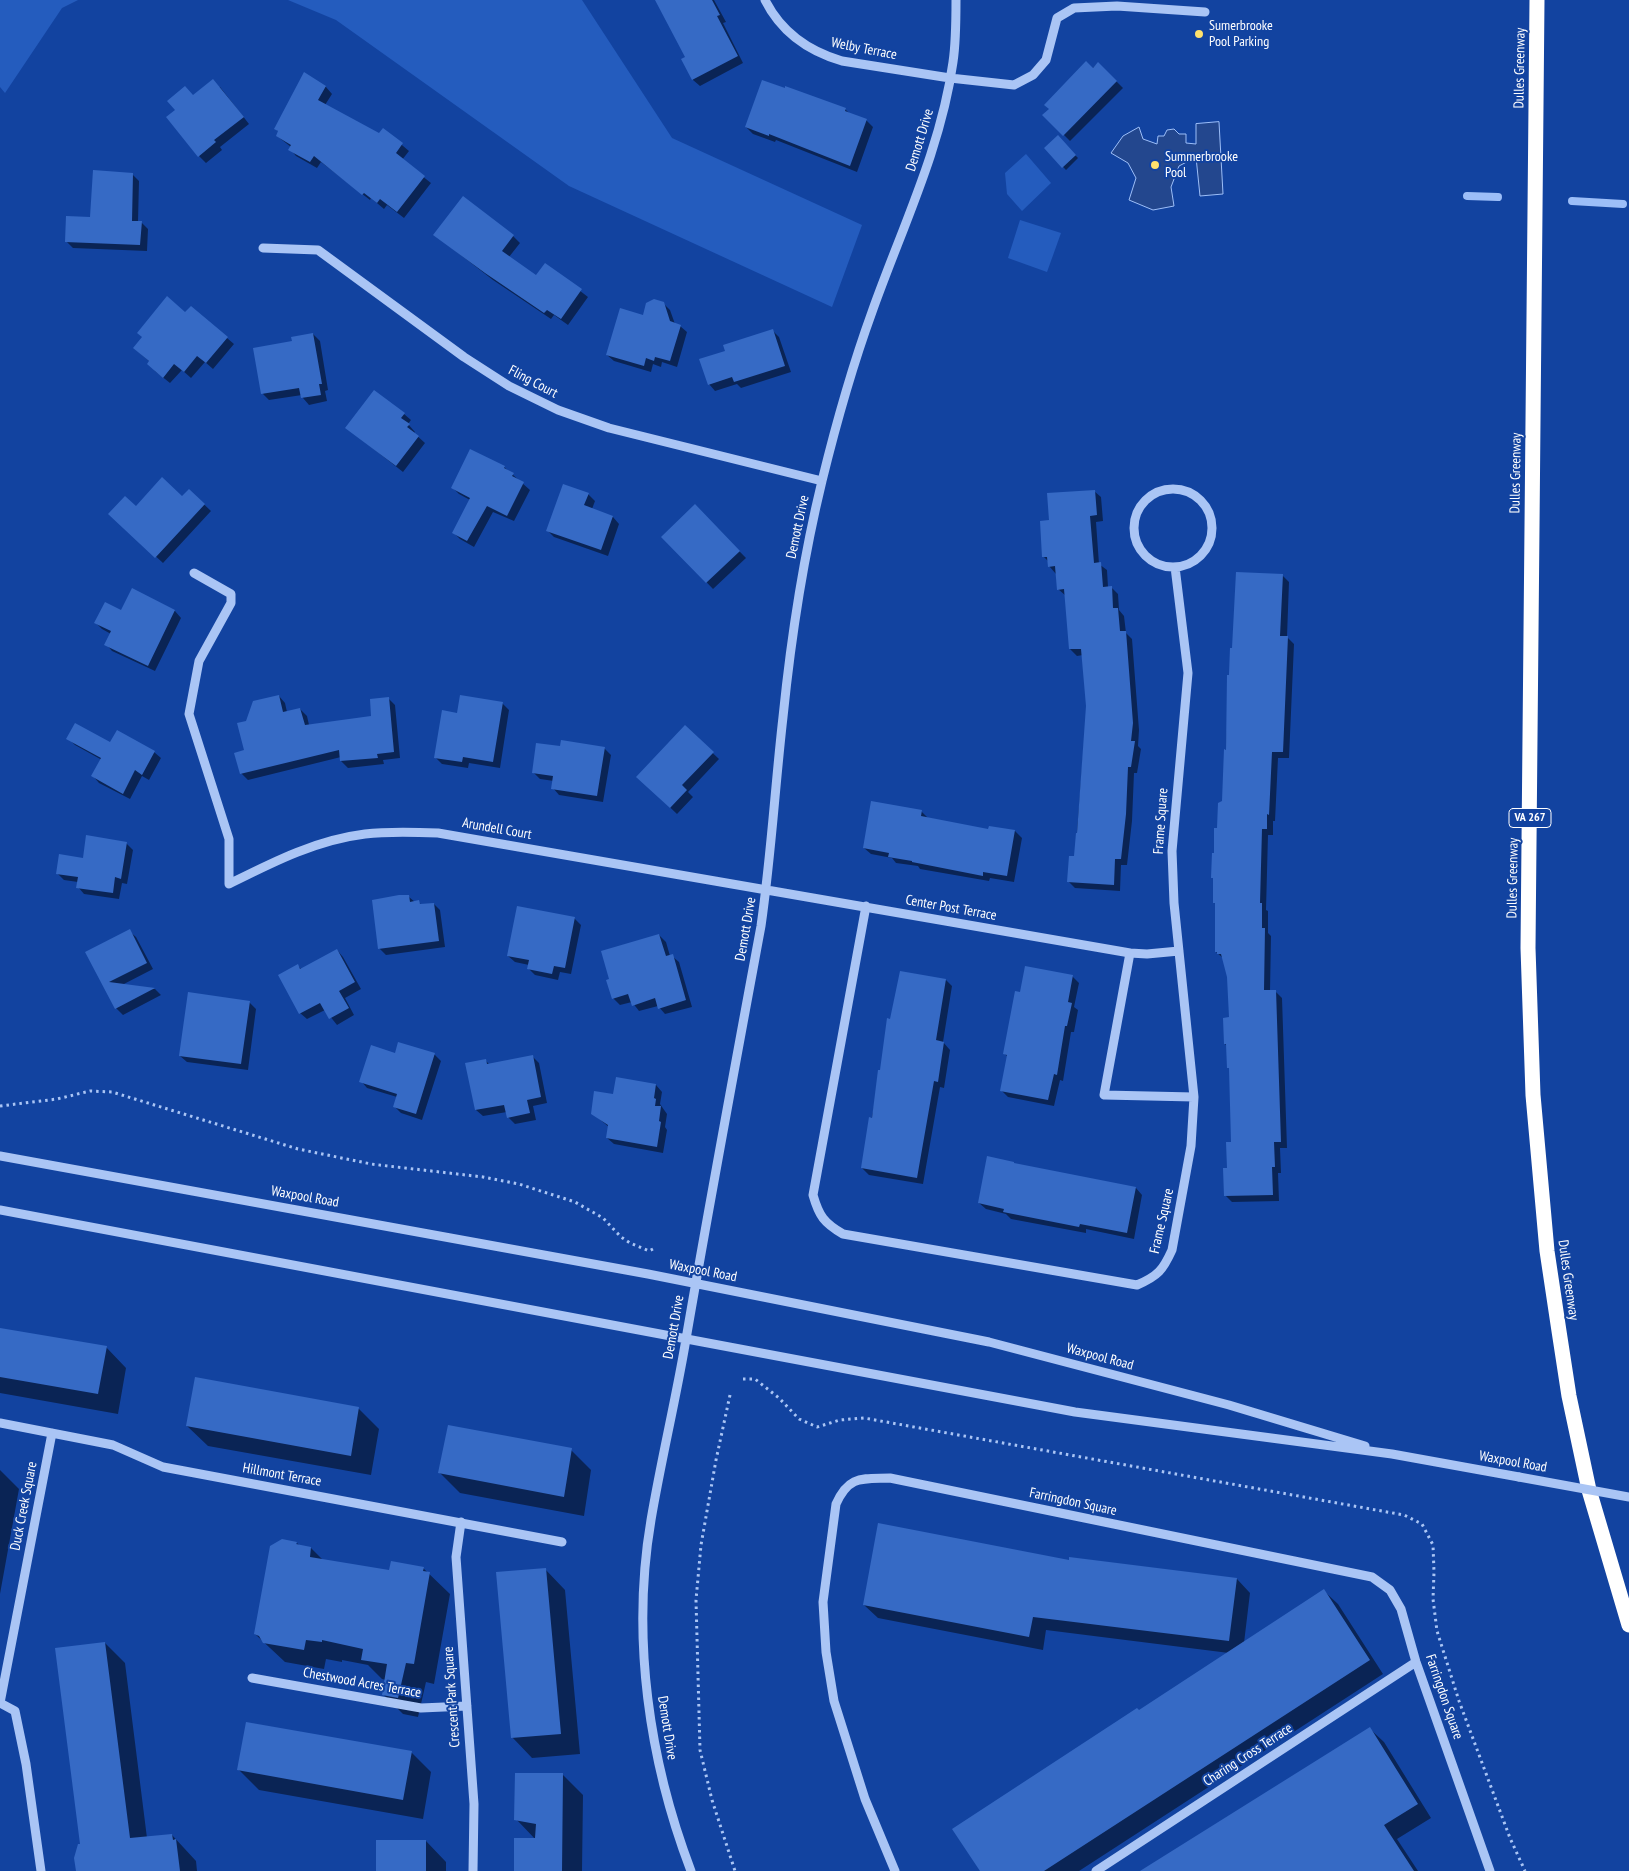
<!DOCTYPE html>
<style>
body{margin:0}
canvas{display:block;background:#1243a0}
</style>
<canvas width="1629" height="1871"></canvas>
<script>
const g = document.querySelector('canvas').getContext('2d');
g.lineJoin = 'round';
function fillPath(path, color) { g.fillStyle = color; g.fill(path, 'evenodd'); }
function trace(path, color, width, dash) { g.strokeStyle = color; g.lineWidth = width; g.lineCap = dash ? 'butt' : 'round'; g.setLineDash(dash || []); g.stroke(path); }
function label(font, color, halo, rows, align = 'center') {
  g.font = font + ' "PT Sans Narrow",sans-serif'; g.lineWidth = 4; g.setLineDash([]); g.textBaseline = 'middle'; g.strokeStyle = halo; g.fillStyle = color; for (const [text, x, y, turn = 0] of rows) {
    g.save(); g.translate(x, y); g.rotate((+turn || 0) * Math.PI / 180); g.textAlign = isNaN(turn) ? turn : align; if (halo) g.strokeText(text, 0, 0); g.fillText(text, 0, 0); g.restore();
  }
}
fillPath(new Path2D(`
 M0,0H78L62,8L5,93L0,87Z
 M288,0H582L672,138L862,225L832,307L569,186L336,20Z
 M1026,154L1051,183L1022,211L1007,194L1005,173Z
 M1020,220L1061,233L1047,272L1008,258Z`), '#245cbe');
const water = new Path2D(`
 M1219,122L1223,194L1200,196L1196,157L1179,166L1171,187L1174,206L1153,210L1129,200L1136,178L1128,163L1111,153L1123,136L1139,127L1143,139L1157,144L1158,136H1164L1167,130L1174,129L1179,134H1186V143L1196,144V124Z`);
fillPath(water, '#23478e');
trace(water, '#9cbef8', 1);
fillPath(new Path2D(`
 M656,0H714L726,22L723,23L743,63L700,86L693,80L683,59L686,57Z
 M1098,63L1123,88L1070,141L1044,115Z
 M305,74L326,87L332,94L325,105L380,135L384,130L409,151L402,160L431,183L404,218L387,205L384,209L371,198L370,200L321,162L317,168L296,156L290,149L291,147L277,136L279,132L275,128Z
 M220,87L249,124L220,147L222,150L206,163L199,156L193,96Z
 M845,109L851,115L866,120L873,127L857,172L776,140L775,142L753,134L746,127Z
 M1057,137L1078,158L1066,170L1045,148Z
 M132,174L139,181L138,222H141L148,229L147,251L73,248L66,241L92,219Z
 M435,235L513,236L520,243L509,257L536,277L545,264L588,297L568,325L554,315L551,319L493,280Z
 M663,303L670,310L675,324L680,326L687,332L677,367L662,362L661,367L653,364L651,372L614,361L607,355Z
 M186,314L227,338L234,344L213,369L205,362L191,378L182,370L170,383L155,371L150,362L134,348L143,337Z
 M773,331L779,337L791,372L741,388L737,384L715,391L709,384L727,352Z
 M313,334L320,341L328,390L325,391L327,401L309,405L303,398L302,395L269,400L263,394L293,342Z
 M404,414L411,420L408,424L415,432L414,433L425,443L403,472L347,428Z
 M504,467L530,490L514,521L493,512L474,547L460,539L454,533L470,500L459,494L453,488Z
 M189,490L211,511L163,563L116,520L136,508L182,498Z
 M1094,491L1101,497L1103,521L1096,522L1099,564L1107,570L1108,587H1111L1118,594L1119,610L1124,616L1126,633L1132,639L1139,730L1138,746L1141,749L1137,773H1134L1132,821L1127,865H1121L1120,891L1075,888L1068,881L1075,857L1087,706L1083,655L1077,656L1070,649L1066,596L1058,589L1056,574L1049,566V562L1043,556L1050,521Z
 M588,494L595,501L592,509L613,517L619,524L608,556L554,537L547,530Z
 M695,506L746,558L713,589L663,537Z
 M1282,575L1289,582L1287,637L1294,644L1289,758H1278L1275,821H1273V835H1268L1266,910L1268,911V933L1271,936L1270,992L1275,991L1282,998L1287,1148H1280L1281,1173H1278L1279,1201L1232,1202L1225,1195L1232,1143L1230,1069L1228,1067L1227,1046L1225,1044L1230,1018L1228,977L1224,959L1216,952V905L1214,902L1215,854L1223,802L1230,676Z
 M133,590L175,611L181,618L155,671L112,651L106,644L111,634L102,629L96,623L122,611Z
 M279,696L285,703L287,712L300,709L307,716L309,725L372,717L389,699L395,705L400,758L383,760L384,764L348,768L341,761V757L248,780L241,773L246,751L247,722Z
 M502,703L509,710L500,768L469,763L468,768L442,764L436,758L458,714Z
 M685,727L719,759L688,792L693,797L677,814L638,777Z
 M68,738L111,743L154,752L161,758L149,780L142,776L130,799L99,783L93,776L102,760L75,745Z
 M561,748H604L611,755L603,802L559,795L553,788L554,781L540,779L533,772Z
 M921,811L928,818L989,831L990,827L1015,831L1022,838L1014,882L990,878L989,881L920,869L918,866L896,863L892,858L871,854L864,848Z
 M126,843L133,850L127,884L122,883L119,899L84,894L78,887V882L64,880L57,873L84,859Z
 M409,897L415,902H418L422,905L434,904L440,910L445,947L386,955L379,948Z
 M574,918L581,925L571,974L560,972L558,980L535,975L528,968L529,965L515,962L508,956Z
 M129,931L136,937L153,969L122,985L155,989L161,995L123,1015L116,1008L87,953Z
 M659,935L666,942L670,956H672L679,962L692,1007L665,1014L658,1006L639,1011L632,1002L620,1005L613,998Z
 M337,950L343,957L361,989L345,998L354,1015L337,1025L325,1010L307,1019L300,1013L298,966L302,970Z
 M1072,976L1079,983L1074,1007L1078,1010L1074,1032H1071L1063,1081L1060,1080L1054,1106L1008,1097L1002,1091L1008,1057L1005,1054L1021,993Z
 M946,980L952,986L943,1042L950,1050L944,1088L940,1087L923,1184L869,1175L862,1168L891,1020Z
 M249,1002L256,1009L248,1070L187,1062L180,1056Z
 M399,1044L435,1055L441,1061L422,1120L401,1113L395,1107L397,1097L367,1088L361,1081L395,1055Z
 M532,1056L539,1063L547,1103L533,1106L536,1120L515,1124L508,1117L507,1112L483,1116L476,1110L485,1060L490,1065Z
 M656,1085L662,1092L660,1104L667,1114L665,1127L667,1130L663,1153L614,1144L607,1138L609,1127L592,1113L614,1096Z
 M1016,1165L1136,1188L1142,1195L1134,1239L1086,1229V1233L1011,1219L1006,1214L986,1209L979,1203Z
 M0,1329L106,1347L126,1368L118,1414L0,1393Z
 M196,1379L359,1409L379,1429L371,1475L208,1446L187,1426Z
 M571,1450L591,1470L584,1516L460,1493L440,1473Z
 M0,1470L19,1489L0,1594Z
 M297,1543L300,1546L311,1548L323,1560L390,1572L423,1568L450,1594L434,1684L426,1682L418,1717L403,1714L383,1694L386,1680L382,1679L368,1665L342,1660V1662L326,1659L324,1669L285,1662L255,1634Z
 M1070,1561L1237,1579L1250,1593L1244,1643L1324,1591L1338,1604L1383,1674L1079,1871H981L1139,1711L1229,1653L1046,1630L1043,1650L878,1618L864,1605Z
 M545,1569L565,1590L580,1754L532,1758L512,1737Z
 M105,1643L125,1663L147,1838L172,1835L196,1861L197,1871H77L81,1845Z
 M1370,1729L1384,1742L1431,1818L1397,1839L1418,1871H1142Z
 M411,1752L431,1772L423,1819L259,1790L239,1770Z
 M563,1775L583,1795L582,1871H515L536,1840L516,1819Z
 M426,1841L446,1862V1871H377Z`), '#0007');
trace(new Path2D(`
 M1467,196L1498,197
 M1572,201L1623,204`), '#9cbef8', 8);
fillPath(new Path2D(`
 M655,0H712L720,15L717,16L738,56L692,80L681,59L685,57Z
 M1086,61L1093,68L1098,62L1117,81L1063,136L1042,115L1049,109L1044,105Z
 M304,72L326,86L318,100L379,133L383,128L403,143L396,153L425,176L397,212L380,199L377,203L364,193L362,195L314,156L310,162L288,150L291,145L276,136L278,131L274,129Z
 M213,79L244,117L214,140L216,142L198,157L166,117L175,110L167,101L185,86L193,95Z
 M762,80L785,88V86L846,108L845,111L867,119L850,166L769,134V136L745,127Z
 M1058,135L1076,155L1062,168L1044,148Z
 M93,170L133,173L132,221H142L140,245L65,242L66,216L90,217Z
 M463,196L514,235L502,251L536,275L545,263L582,289L561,319L547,310L544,313L485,273L433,235Z
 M167,296L185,312L191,306L228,337L206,363L197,356L184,372L174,364L163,378L147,364L149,361L133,348L142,337L137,333Z
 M654,299L664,302L670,321L681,325L670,361L655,357L654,361L646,358L644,366L606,355L620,308L643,315L646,303Z
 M773,329L785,366L734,382L732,377L708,385L699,359L725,351L723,345Z
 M313,333L322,384H319L321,395L301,398L299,388L261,394L253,348L292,341L291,337Z
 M374,390L405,413L401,418L410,424L407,427L419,436L396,466L345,428Z
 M470,449L505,466L504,468L514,473L512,476L524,482L507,516L487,506L467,541L452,533L470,498L451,488Z
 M162,477L182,496L189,489L205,504L155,558L108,514L125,496L136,506Z
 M563,484L589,493L584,505L613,516L601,550L546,531Z
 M1095,490L1097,515L1090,516L1094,563L1101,562L1103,587L1112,586L1113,608H1118L1120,631H1126L1133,723L1131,741H1135L1131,767H1128L1126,814L1121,859H1115L1114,885L1067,882L1069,856H1074L1076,833H1077L1086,706L1081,649H1069L1064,589L1057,590L1055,566L1048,567L1047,557H1042L1040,521L1049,520L1047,493Z
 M695,504L740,551L706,583L661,537Z
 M1236,572L1283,574L1280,636H1288L1283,752H1272L1269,815L1267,814V829H1262L1260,903H1262V928H1265L1264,990H1276L1281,1142H1274L1275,1167H1272L1273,1195L1224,1196L1223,1168H1227L1226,1142H1231L1229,1068H1227L1226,1044H1224L1223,1018L1229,1017L1227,977L1221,954H1217V952H1215V903H1213V878H1211L1212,853H1214V828H1217L1218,803L1222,801L1224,749L1226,750L1227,675H1229L1230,648H1232Z
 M132,588L175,610L148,666L104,645L111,631L94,623L105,602L121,610Z
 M279,695L283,712L300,708L305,725L371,716L370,699L389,697L394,752L377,754L378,758L340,761L339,750L240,774L234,753L244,750L237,723L246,721L253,701Z
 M460,695L503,702L493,762L463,757L462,762L434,758L442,710L457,713Z
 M75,723L110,742L117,730L155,751L142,775L135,770L123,794L91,776L101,758L66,739Z
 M685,725L714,752L682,785L687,790L670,808L636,777Z
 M561,740L605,747L597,796L551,789L553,776L532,773L536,743L560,746Z
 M871,801L922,810L921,816L988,829L989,826L1015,830L1007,876L983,872V876L912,862V861L888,857L889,853L863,848Z
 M86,835L127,842L121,879L115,877L113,893L76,888L78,877L56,874L59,854L83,858Z
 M399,895H409L410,902L419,900L420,904L434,903L439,941L378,949L372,900Z
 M517,906L575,917L565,968L554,966L552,974L527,969L529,960L507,956Z
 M130,929L147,963L109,982L155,988L115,1009L85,952Z
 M659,934L666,956L673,954L686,1000L658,1009L655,998L632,1006L628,994L612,999L606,980L609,979L601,951Z
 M337,949L355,982L339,991L349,1008L329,1019L320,1003L299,1014L278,975L298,964L300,969Z
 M1025,966L1073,975L1068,1002L1072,1003L1067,1026H1065L1057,1075L1054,1074L1048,1100L1000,1091L1007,1055L1003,1054L1015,991L1020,992Z
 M900,971L946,979L936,1040L944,1042L938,1082L934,1081L917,1178L861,1168L869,1117L872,1118L878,1070H880L887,1018L890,1019Z
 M188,992L250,1001L241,1064L179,1056Z
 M398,1042L435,1053L416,1114L393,1107L397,1094L359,1082L371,1045L395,1053Z
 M533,1055L541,1097L527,1100L530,1113L507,1118L504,1105L475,1110L465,1063L486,1059L487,1064Z
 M616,1077L656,1084L654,1098L656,1099L655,1106H661L659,1121L661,1122L657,1147L606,1138L608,1125L591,1114L594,1091L613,1094Z
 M987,1156L1014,1162V1163L1136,1187L1127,1233L1080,1224L1079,1227L1003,1212L1004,1209L978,1203Z
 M0,1328L107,1346L98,1394L0,1377Z
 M195,1377L359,1407L351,1456L186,1426Z
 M448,1425L572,1448L564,1497L438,1473Z
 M878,1523L1069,1560V1557L1237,1578L1229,1641L1033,1617L1029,1637L863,1605Z
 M282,1539L297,1542L296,1544L311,1547L310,1557L389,1570L391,1561L424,1567L423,1571L430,1572L414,1664L406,1663L398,1698L382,1695L387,1664L361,1660L363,1649L322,1640V1642L306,1640L304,1650L263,1643L259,1636L254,1634L270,1546Z
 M546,1568L561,1734L511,1738L496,1572Z
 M1324,1589L1370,1660L1044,1871H980L952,1829L1137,1708L1139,1710Z
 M105,1642L130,1838L172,1834L173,1840L176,1839L180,1871H76L74,1858L78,1844H80L55,1648Z
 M246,1722L412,1751L403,1800L237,1770Z
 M1370,1727L1418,1804L1384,1825L1414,1871H1140Z
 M515,1773H563L562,1871H514V1838H535L536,1824L514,1820Z
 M376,1840H426V1871H376Z`), '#366ac5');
trace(new Path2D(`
 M0,1106L57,1099L90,1091L112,1092L298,1149L371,1164L483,1177L519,1184L575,1202L603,1218L621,1237L630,1243L649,1251L653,1249
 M743,1379H755L779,1398L799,1419L817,1427L840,1420L864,1418L1404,1515L1422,1524L1433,1545L1434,1572L1433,1599L1437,1631L1459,1701L1510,1838L1525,1871
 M730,1395L716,1460L701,1545L696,1600L700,1750L712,1800L735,1871`), '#aac5f5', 3, [2.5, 4]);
trace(new Path2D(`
 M765,0C781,32 808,51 842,61L950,78L1014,85L1033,75L1046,60L1057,18L1074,8L1117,6L1205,12
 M263,248L318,250L464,357L509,386L558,410L609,428L822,481
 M1134 528a39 39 0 1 1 78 0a39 39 0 1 1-78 0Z
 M194,573L231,594V603L199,661L189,714L229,839V884C273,862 316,840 365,834C389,831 414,832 438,833L1130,953L1147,954L1179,951
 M866,906L813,1195C819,1216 824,1223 843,1234L1137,1285C1158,1276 1163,1270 1172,1250L1191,1146L1194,1097L1174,903L1172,851L1188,673L1175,567
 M1130,953L1104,1095L1194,1097
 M0,1156L648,1274L989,1342L1229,1405L1365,1446
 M0,1210L1075,1412L1392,1454L1519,1477
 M0,1423L113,1445L163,1467L562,1542
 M461,1522L456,1557L474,1804L473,1871
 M252,1678L421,1708L467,1706
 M0,1703L52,1433
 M0,1703L15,1711L26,1764L41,1871
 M691,1871C649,1761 631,1637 651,1520C661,1461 675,1403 685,1345C709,1205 735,1066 761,926C771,857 775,787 783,717C791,638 803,559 822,481C836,424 852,367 872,312C901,230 941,149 953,62C956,42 956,20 956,0
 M895,1871L865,1799L834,1701L826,1652L823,1602L836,1504C849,1475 862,1479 890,1478L1372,1577L1390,1590L1401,1609L1416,1662L1490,1871
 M1096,1871L1416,1662`), '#aac5f5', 9);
trace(new Path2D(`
 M1537,0L1528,948L1533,1095L1547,1251L1559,1331L1569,1396L1589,1490L1629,1625`), '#fff', 15);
trace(new Path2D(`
 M1519,1477L1629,1497`), '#aac5f5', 9);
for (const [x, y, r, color] of [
 [1199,34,5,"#ffe26d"],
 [1155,165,5,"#ffe26d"]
]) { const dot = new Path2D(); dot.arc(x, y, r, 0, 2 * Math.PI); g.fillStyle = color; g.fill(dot); trace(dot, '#1243a0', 2); }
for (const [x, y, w] of [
 [1530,818,42]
]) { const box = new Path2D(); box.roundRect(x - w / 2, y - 9.5, w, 19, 4); g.fillStyle = '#1243a0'; g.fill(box); trace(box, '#fff', 1); }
label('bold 12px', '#fff', null, [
 ["VA 267",1530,818]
]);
label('14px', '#fff', '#1243a0', [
 ["Sumerbrooke",1209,26],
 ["Pool Parking",1209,42],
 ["Summerbrooke",1165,157],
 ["Pool",1165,173]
], 'left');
label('14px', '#fff', '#1243a0', [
 ["Welby Terrace",864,49,11],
 ["Dulles Greenway",1520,68,-89],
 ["Demott Drive",920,140,-73],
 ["Fling Court",533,382,28],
 ["Dulles Greenway",1516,473,-89],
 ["Demott Drive",798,527,-78],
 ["Frame Square",1161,821,-86],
 ["Arundell Court",497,829,10],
 ["Dulles Greenway",1513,878,-89],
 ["Center Post Terrace",951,908,10],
 ["Demott Drive",746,929,-80],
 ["Waxpool Road",305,1197,10],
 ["Frame Square",1162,1221,-77],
 ["Waxpool Road",703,1271,11],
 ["Dulles Greenway",1568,1280,82],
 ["Demott Drive",674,1327,-80],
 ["Waxpool Road",1100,1357,15],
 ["Waxpool Road",1513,1462,10],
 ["Hillmont Terrace",282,1475,10],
 ["Farringdon Square",1073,1502,12],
 ["Duck Creek Square",24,1506,-79],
 ["Chestwood Acres Terrace",362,1683,10],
 ["Crescent Park Square",452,1697,-94],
 ["Farringdon Square",1444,1697,71],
 ["Demott Drive",667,1728,81],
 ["Charing Cross Terrace",1248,1755,-33]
]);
</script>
